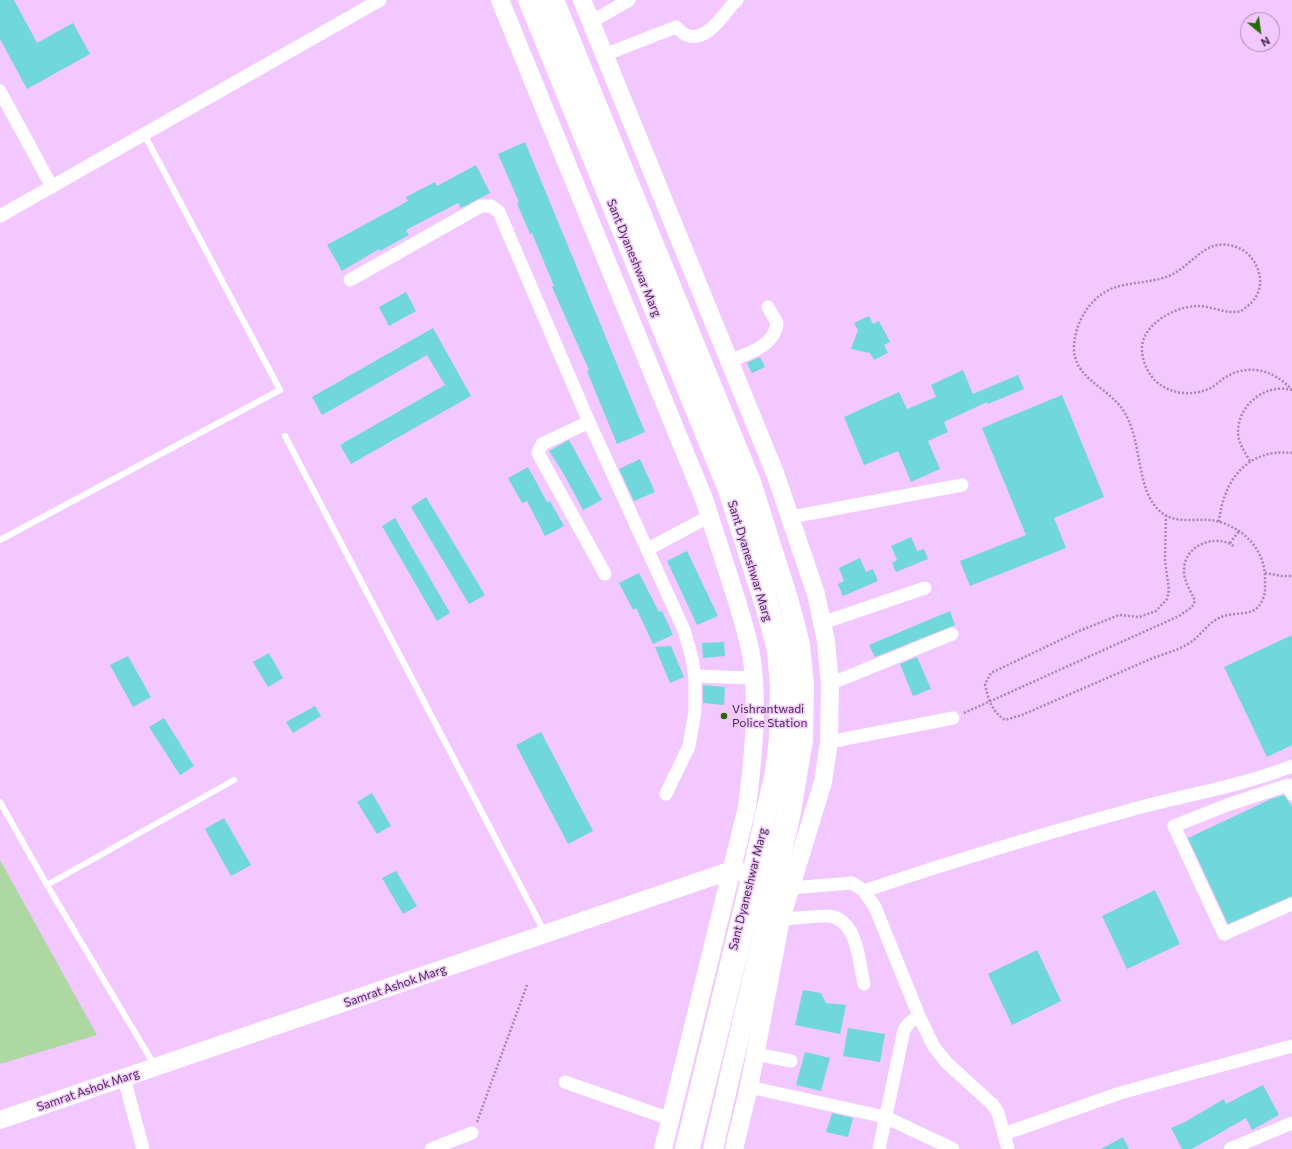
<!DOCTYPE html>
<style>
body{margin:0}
#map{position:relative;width:1292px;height:1149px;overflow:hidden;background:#f3c7ff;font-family:Commissioner,sans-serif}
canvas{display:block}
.north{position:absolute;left:1240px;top:12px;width:40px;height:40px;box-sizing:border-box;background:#f3c7ff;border:1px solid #ad8bb6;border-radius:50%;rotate:151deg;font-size:11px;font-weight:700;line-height:16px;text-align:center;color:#433248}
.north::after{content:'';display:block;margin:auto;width:14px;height:18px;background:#256b03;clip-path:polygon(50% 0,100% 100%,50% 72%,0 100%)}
</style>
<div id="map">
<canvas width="1292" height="1149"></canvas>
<div class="north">N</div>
</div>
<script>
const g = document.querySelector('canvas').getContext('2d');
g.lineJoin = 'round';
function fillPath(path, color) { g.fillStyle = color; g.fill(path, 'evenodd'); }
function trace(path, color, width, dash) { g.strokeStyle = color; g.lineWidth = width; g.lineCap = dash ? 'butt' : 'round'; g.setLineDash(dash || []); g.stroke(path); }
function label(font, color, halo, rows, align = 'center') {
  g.font = font + ' Commissioner,sans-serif'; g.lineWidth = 3; g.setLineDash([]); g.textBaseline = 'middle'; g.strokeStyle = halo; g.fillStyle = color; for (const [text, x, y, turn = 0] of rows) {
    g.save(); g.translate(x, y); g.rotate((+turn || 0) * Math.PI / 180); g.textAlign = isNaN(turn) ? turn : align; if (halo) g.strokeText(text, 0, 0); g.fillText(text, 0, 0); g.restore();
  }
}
fillPath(new Path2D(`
 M0,860L97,1035L0,1064Z`), '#add8a1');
fillPath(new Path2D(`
 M0,0H14L37,43L73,23L90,54L27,89L0,39Z
 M525,142L645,432L617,444L587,371L589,370L552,287L554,286L532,233L530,234L517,203L519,202L498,154Z
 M476,165L490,193L461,208L458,203L406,230L409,235L380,251L379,249L342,271L327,245L408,201L406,197L435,182L437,186Z
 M406,292L416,311L389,326L379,307Z
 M869,316L873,324L879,321L890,342L884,345L888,353L874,360L870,353L851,349L858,330L854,323Z
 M433,328L471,396L351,464L340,445L445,385L427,355L322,415L312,397Z
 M760,357L765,367L752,373L747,363Z
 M963,370L973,394L1018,375L1024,389L988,404L987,402L944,422L948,432L928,441L940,469L911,482L898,451L864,465L844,417L899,392L907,409L936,397L931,385Z
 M1062,395L1104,497L1054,518L1066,548L970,586L960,561L1026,535L982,428Z
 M569,440L602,500L583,510L565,476L549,451Z
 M640,459L655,492L634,501L619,469Z
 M528,467L547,502L550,501L564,526L545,536L527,501L522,503L508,478Z
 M426,497L485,595L469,604L411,507Z
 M395,518L450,613L437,621L382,526Z
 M911,537L917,551L924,549L928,559L896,572L892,563L897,560L891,546Z
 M687,551L718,616L697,625L667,561Z
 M860,558L866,572L873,569L878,581L843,596L838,584L844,581L839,568Z
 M639,573L659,612L662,611L673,635L653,644L636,608L633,610L619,583Z
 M950,611L955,625L875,657L869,645Z
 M1292,635V745L1267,757L1224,667Z
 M724,642L725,656L703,658L702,643Z
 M671,646L684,677L670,683L655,647Z
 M269,653L283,678L268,687L253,662Z
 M128,656L151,697L133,707L110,665Z
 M917,657L931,689L913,696L900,664Z
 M703,685L725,687L724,705L703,703Z
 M315,706L321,716L293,733L286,722Z
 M164,718L194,766L180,775L149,727Z
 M541,732L593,831L568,844L516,745Z
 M372,793L391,826L377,834L357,802Z
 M1284,795L1292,806V896L1228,924L1188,838L1271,799Z
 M224,818L251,865L231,876L205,829Z
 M396,871L417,906L403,914L382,878Z
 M1155,890L1180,944L1127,969L1102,916Z
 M1037,950L1061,1001L1012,1025L988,974Z
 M803,990L821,993L826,1003L846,1005L840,1034L795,1025Z
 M848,1028L885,1034L880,1062L843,1056Z
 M805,1052L830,1058L821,1091L796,1085Z
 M1263,1085L1279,1115L1252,1130L1246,1118L1192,1149H1182L1171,1128L1185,1122L1224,1099L1226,1104Z
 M832,1113L853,1118L848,1137L826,1132Z
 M1123,1137L1129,1149H1101Z`), '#70d7db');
trace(new Path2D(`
 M1250,461C1245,453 1238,442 1238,432C1238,405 1265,383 1292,390
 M1166,515L1165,561L1169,590L1167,599L1156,611L1139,617L1119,615L1079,631L991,673L985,684C988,698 991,711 1005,720L1022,715C1063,697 1105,679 1146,661C1159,655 1174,652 1186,645C1199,639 1206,624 1219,618C1234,610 1254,619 1262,601C1266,594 1265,585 1265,577C1264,549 1244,528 1216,521C1199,517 1178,525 1162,513C1133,490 1145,437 1120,406C1103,385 1072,376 1074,345C1076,318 1094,292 1120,286C1136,282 1153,282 1169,276C1194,265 1207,234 1238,248C1241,249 1245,251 1248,254C1262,268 1265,289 1251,303C1249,305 1243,310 1241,311C1228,315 1211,306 1198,306C1175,306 1140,325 1142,351C1143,363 1149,376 1158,383C1173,395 1194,396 1211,388C1216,385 1221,380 1226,377C1249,363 1274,370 1292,390
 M1219,522C1223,480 1248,448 1292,453
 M1230,543L1239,531
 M1265,573L1282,576H1292
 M964,713L1179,616L1192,607L1195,601C1191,591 1183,580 1184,569C1185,544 1217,533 1235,547
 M477,1122L527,985`), '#a786b0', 2.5, [2, 2]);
trace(new Path2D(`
 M541,0L740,486L761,551L788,648L792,686L791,739L779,814L697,1149
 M285,436L545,933
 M0,540L280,390L144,134
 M0,802L47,885
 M155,1066L47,885L234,780`), '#fff', 6);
trace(new Path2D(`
 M591,22L629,0
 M604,55L676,27C679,30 685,35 689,36C709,41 725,11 737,0
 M0,91L52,187
 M0,216L380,0
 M350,280L481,206H491L499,212L589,422L684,630L692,658L695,679V711L689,746L666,794
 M730,361C748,353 775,346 777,323L768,307
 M589,422L542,444L538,453L605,574
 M791,517L962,485
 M648,549L710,516
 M822,623L925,588
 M695,676L753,678
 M830,684L952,634
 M829,742L953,718
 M1292,794L1288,785L1230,804L1174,826L1224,934L1292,904
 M790,888L852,883L864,891L875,907L919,1016L934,1047L947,1063L993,1105L998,1113L1008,1149
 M864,891C953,861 1043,834 1134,809C1186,795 1241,786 1292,766
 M781,919C792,919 825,914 834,917C858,925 859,963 864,984
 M755,1054L791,1061
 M124,1078L143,1149
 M565,1082L670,1119
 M749,1087L885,1117L953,1149
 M1004,1134L1120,1093L1292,1046
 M431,1149L472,1133
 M879,1149L904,1030L909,1023L919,1016
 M1230,1149L1292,1123`), '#fff', 13);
trace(new Path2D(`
 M500,0L704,499C715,533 726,567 737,601C742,619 748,637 751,654C759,701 753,760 747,807L663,1149
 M582,0L775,473L816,594L826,641L830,684L829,742L823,782L781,919L749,1087L734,1149
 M0,1120L732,870L776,879L787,886`), '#fff', 18);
trace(new Path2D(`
 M528,0L728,490L766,609L777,650L780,686L779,738L775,772L752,874L685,1149
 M554,0L751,482L789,602L800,645L804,685L803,740L790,817L713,1149`), '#fff', 20);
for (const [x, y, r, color] of [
 [724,716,4,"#256b03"]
]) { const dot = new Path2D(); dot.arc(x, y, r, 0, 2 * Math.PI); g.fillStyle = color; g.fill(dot); trace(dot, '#f3c7ff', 1.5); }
label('12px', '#433248', '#f3c7ff', [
 ["Sant Dyaneshwar Marg",634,258,68],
 ["Sant Dyaneshwar Marg",750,561,73],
 ["Sant Dyaneshwar Marg",748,889,-76],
 ["Samrat Ashok Marg",395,986,-19],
 ["Samrat Ashok Marg",88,1090,-19]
]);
label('12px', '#433248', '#f3c7ff', [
 ["Vishrantwadi",732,709],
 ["Police Station",732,723]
], 'left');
</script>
